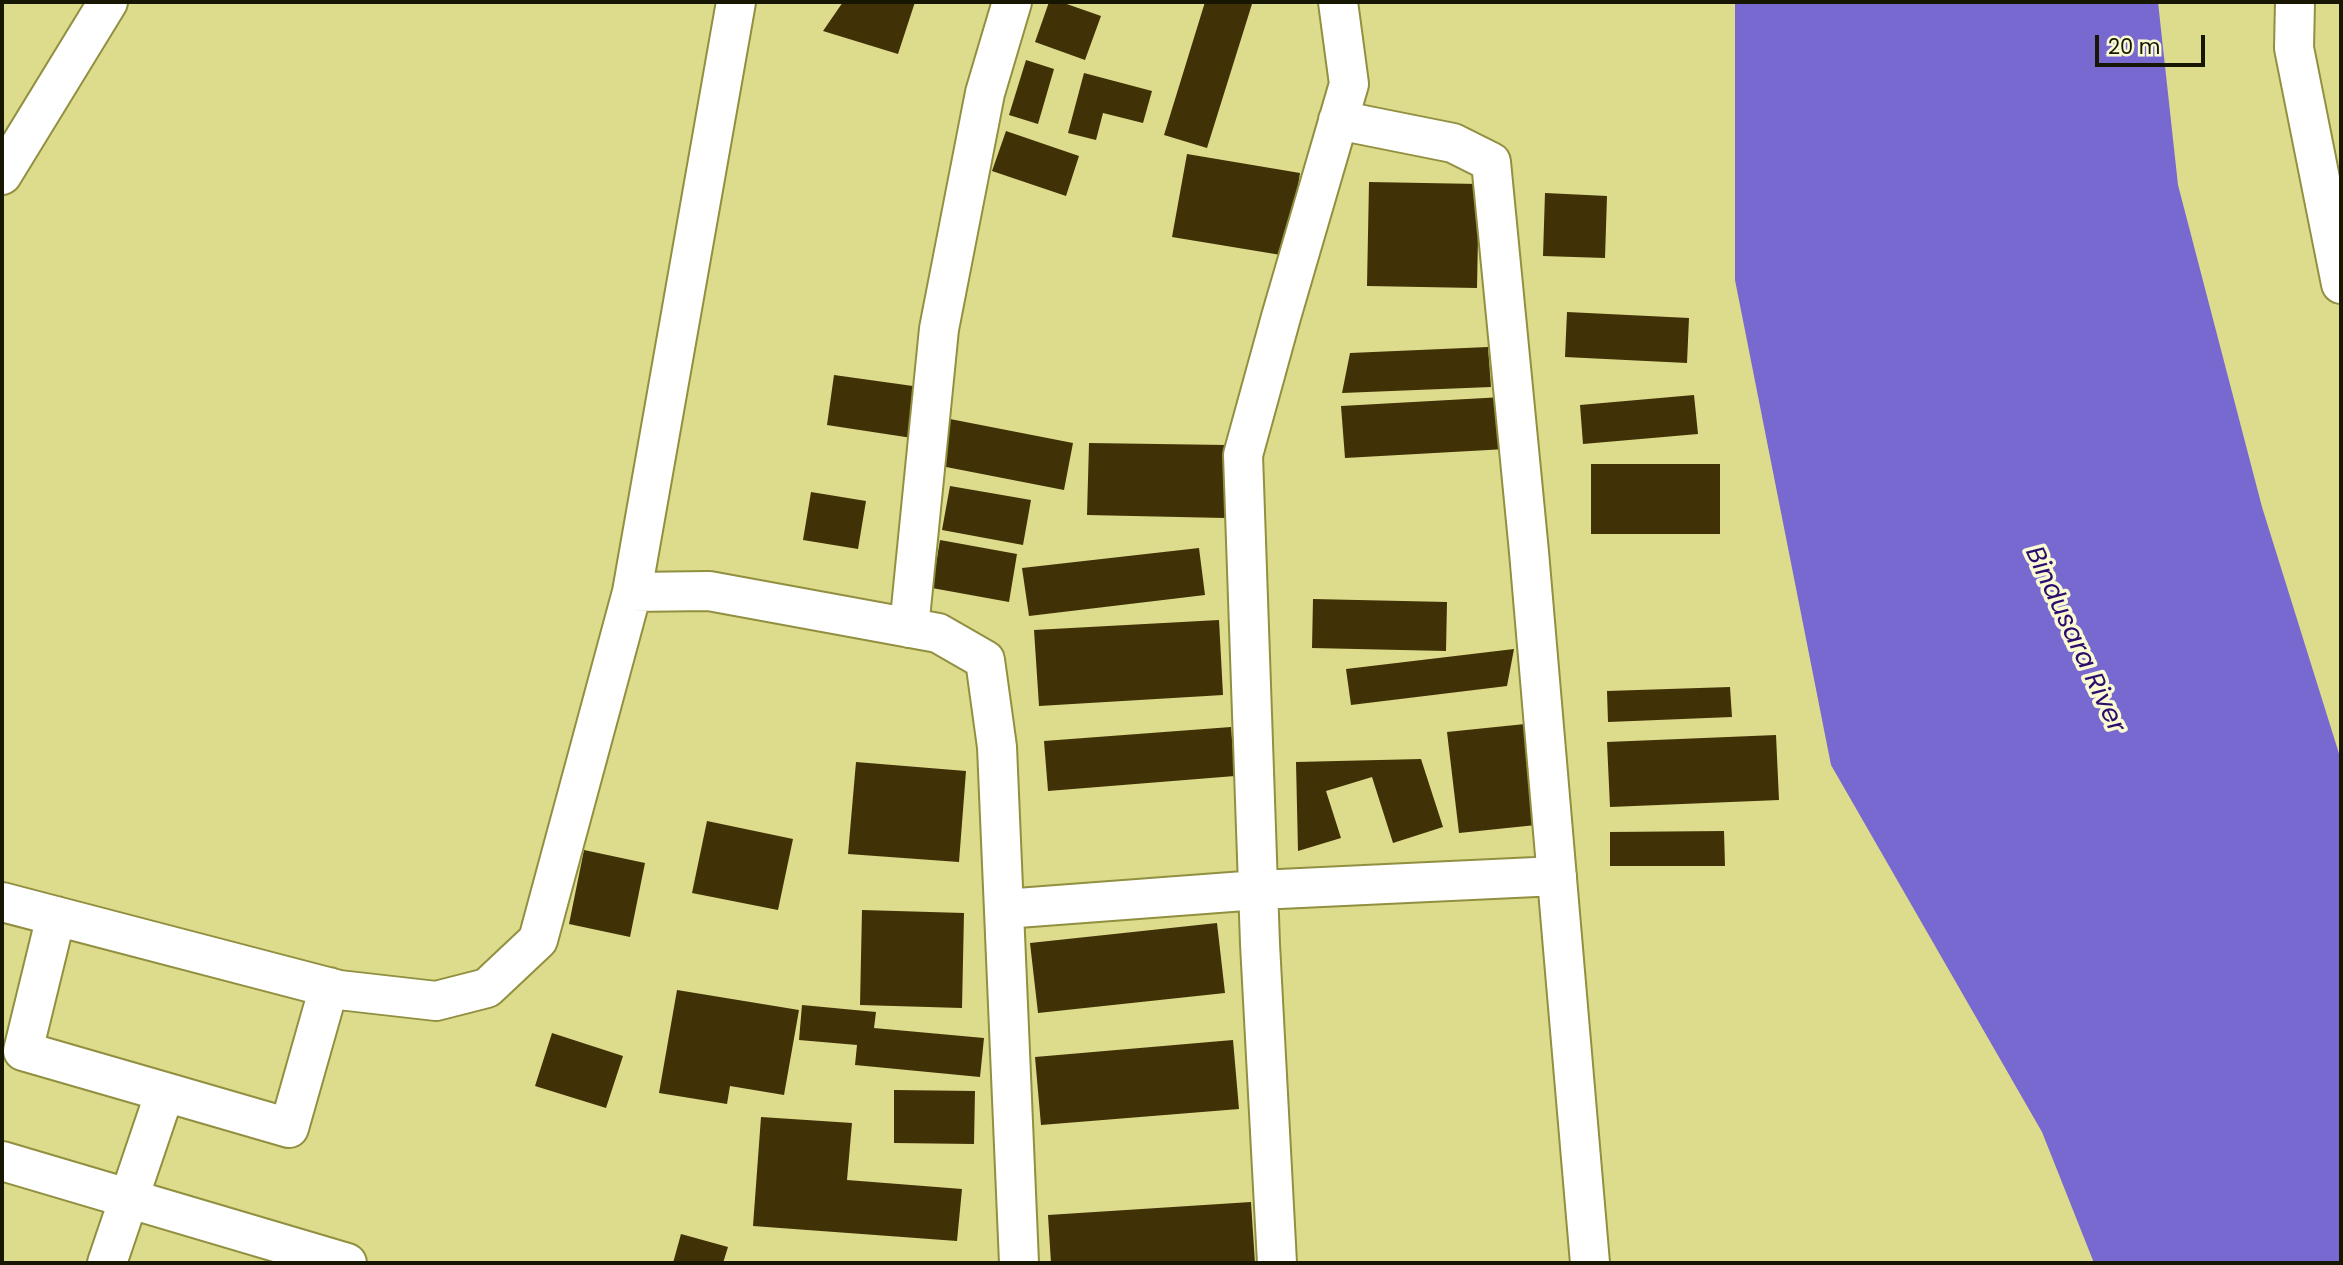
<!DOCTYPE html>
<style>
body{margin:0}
#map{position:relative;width:2343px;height:1265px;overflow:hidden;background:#dddb8c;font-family:Poppins,sans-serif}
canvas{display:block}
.frame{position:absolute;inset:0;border:4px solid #171600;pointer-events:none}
.scale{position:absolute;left:2095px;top:35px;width:110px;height:32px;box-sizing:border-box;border:4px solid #171600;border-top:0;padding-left:9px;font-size:21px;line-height:24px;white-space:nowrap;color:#171600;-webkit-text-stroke:5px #fafad3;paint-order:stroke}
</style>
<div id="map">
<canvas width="2343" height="1265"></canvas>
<div class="frame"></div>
<div class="scale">20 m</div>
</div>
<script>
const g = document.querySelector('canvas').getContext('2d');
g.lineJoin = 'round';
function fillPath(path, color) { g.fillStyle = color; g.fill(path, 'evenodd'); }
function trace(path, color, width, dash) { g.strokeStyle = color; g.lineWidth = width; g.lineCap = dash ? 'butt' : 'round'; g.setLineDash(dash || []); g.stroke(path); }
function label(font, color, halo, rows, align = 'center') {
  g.font = font + ' Poppins,sans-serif'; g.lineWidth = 7; g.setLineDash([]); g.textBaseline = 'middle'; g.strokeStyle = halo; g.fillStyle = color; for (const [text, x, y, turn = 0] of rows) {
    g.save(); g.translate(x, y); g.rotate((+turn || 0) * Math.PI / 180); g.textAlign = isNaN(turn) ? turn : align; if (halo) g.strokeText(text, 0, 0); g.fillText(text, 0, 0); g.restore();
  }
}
fillPath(new Path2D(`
 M1735,2H2158L2178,185L2262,507L2341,760V1263H2094L2042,1132L1831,765L1735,280Z`), '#7869d1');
fillPath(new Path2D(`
 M843,2H915L898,54L823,31Z
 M1049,2H1061L1101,16L1085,60L1035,42Z
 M1205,2H1245L1252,4L1207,148L1164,135Z
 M1026,60L1054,69L1038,124L1009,115Z
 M1084,73L1152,91L1143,123L1103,113L1096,140L1068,133Z
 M1006,131L1079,156L1066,196L992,171Z
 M1187,154L1300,173L1287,256L1172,237Z
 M1369,182L1479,184L1477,288L1367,286Z
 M1545,193L1607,196L1605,258L1543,256Z
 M1567,312L1689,318L1687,363L1565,357Z
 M1488,347L1491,387L1342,393L1350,353Z
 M834,375L920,387L912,438L827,425Z
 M1694,395L1698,434L1583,444L1580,405Z
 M1503,397L1506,449L1345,458L1341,406Z
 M950,419L1073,443L1064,490L941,466Z
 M1089,443L1226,445L1225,518L1087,515Z
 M1591,464H1720V534H1591Z
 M950,486L1031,500L1023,545L942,530Z
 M811,492L866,501L858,549L803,540Z
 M940,540L1017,554L1009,602L932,588Z
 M1199,548L1205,595L1029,616L1022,568Z
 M1313,599L1447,602L1446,651L1312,648Z
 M1219,620L1223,695L1039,706L1034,630Z
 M1514,649L1507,686L1351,705L1346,669Z
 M1730,687L1732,717L1608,722L1607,691Z
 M1525,724L1536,825L1459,833L1447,732Z
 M1231,727L1235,776L1048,791L1044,741Z
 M1776,735L1779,800L1610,807L1607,742Z
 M1421,759L1443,827L1393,843L1372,777L1326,791L1341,838L1298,851L1296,762Z
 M856,762L966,771L959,862L848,854Z
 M707,821L793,839L778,910L692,893Z
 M1724,831L1725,866H1610V832Z
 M584,850L645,863L630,937L569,924Z
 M862,910L964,913L962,1008L860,1005Z
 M1217,923L1225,993L1038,1013L1030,943Z
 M677,990L799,1010L784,1095L730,1086L727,1104L659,1093Z
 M802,1005L876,1012L874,1028L984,1038L980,1077L855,1065L857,1045L799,1040Z
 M552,1033L623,1056L606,1108L535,1086Z
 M1233,1040L1239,1109L1041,1125L1035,1057Z
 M894,1090L975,1091L974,1144L894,1143Z
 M761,1117L852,1123L847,1180L962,1189L957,1241L753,1226Z
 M1251,1202L1255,1263H1051L1048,1215Z
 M681,1234L728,1247L723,1263H673Z`), '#413107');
const street = new Path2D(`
 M736,2L632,592L709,591L938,633L985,660L997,747L1019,1263
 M2295,2L2294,48L2341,284
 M1338,120L1453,143L1491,162L1529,552L1590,1263
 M2,175L108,2
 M909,628L939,329L985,93L1012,2
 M2,902L339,990L436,1001L487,988L538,940L632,592
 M1004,909L1258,890L1557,876
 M56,916L23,1051L165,1092L107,1263
 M165,1092L289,1128L329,987
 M2,1161L347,1263
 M1277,1263L1260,944L1243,455L1281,317L1349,84L1338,2`);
trace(street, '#918f40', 42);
trace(street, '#fff', 38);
label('italic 26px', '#2b0d6d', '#fafad3', [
 ["Bindusara River",2074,640,65]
]);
</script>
